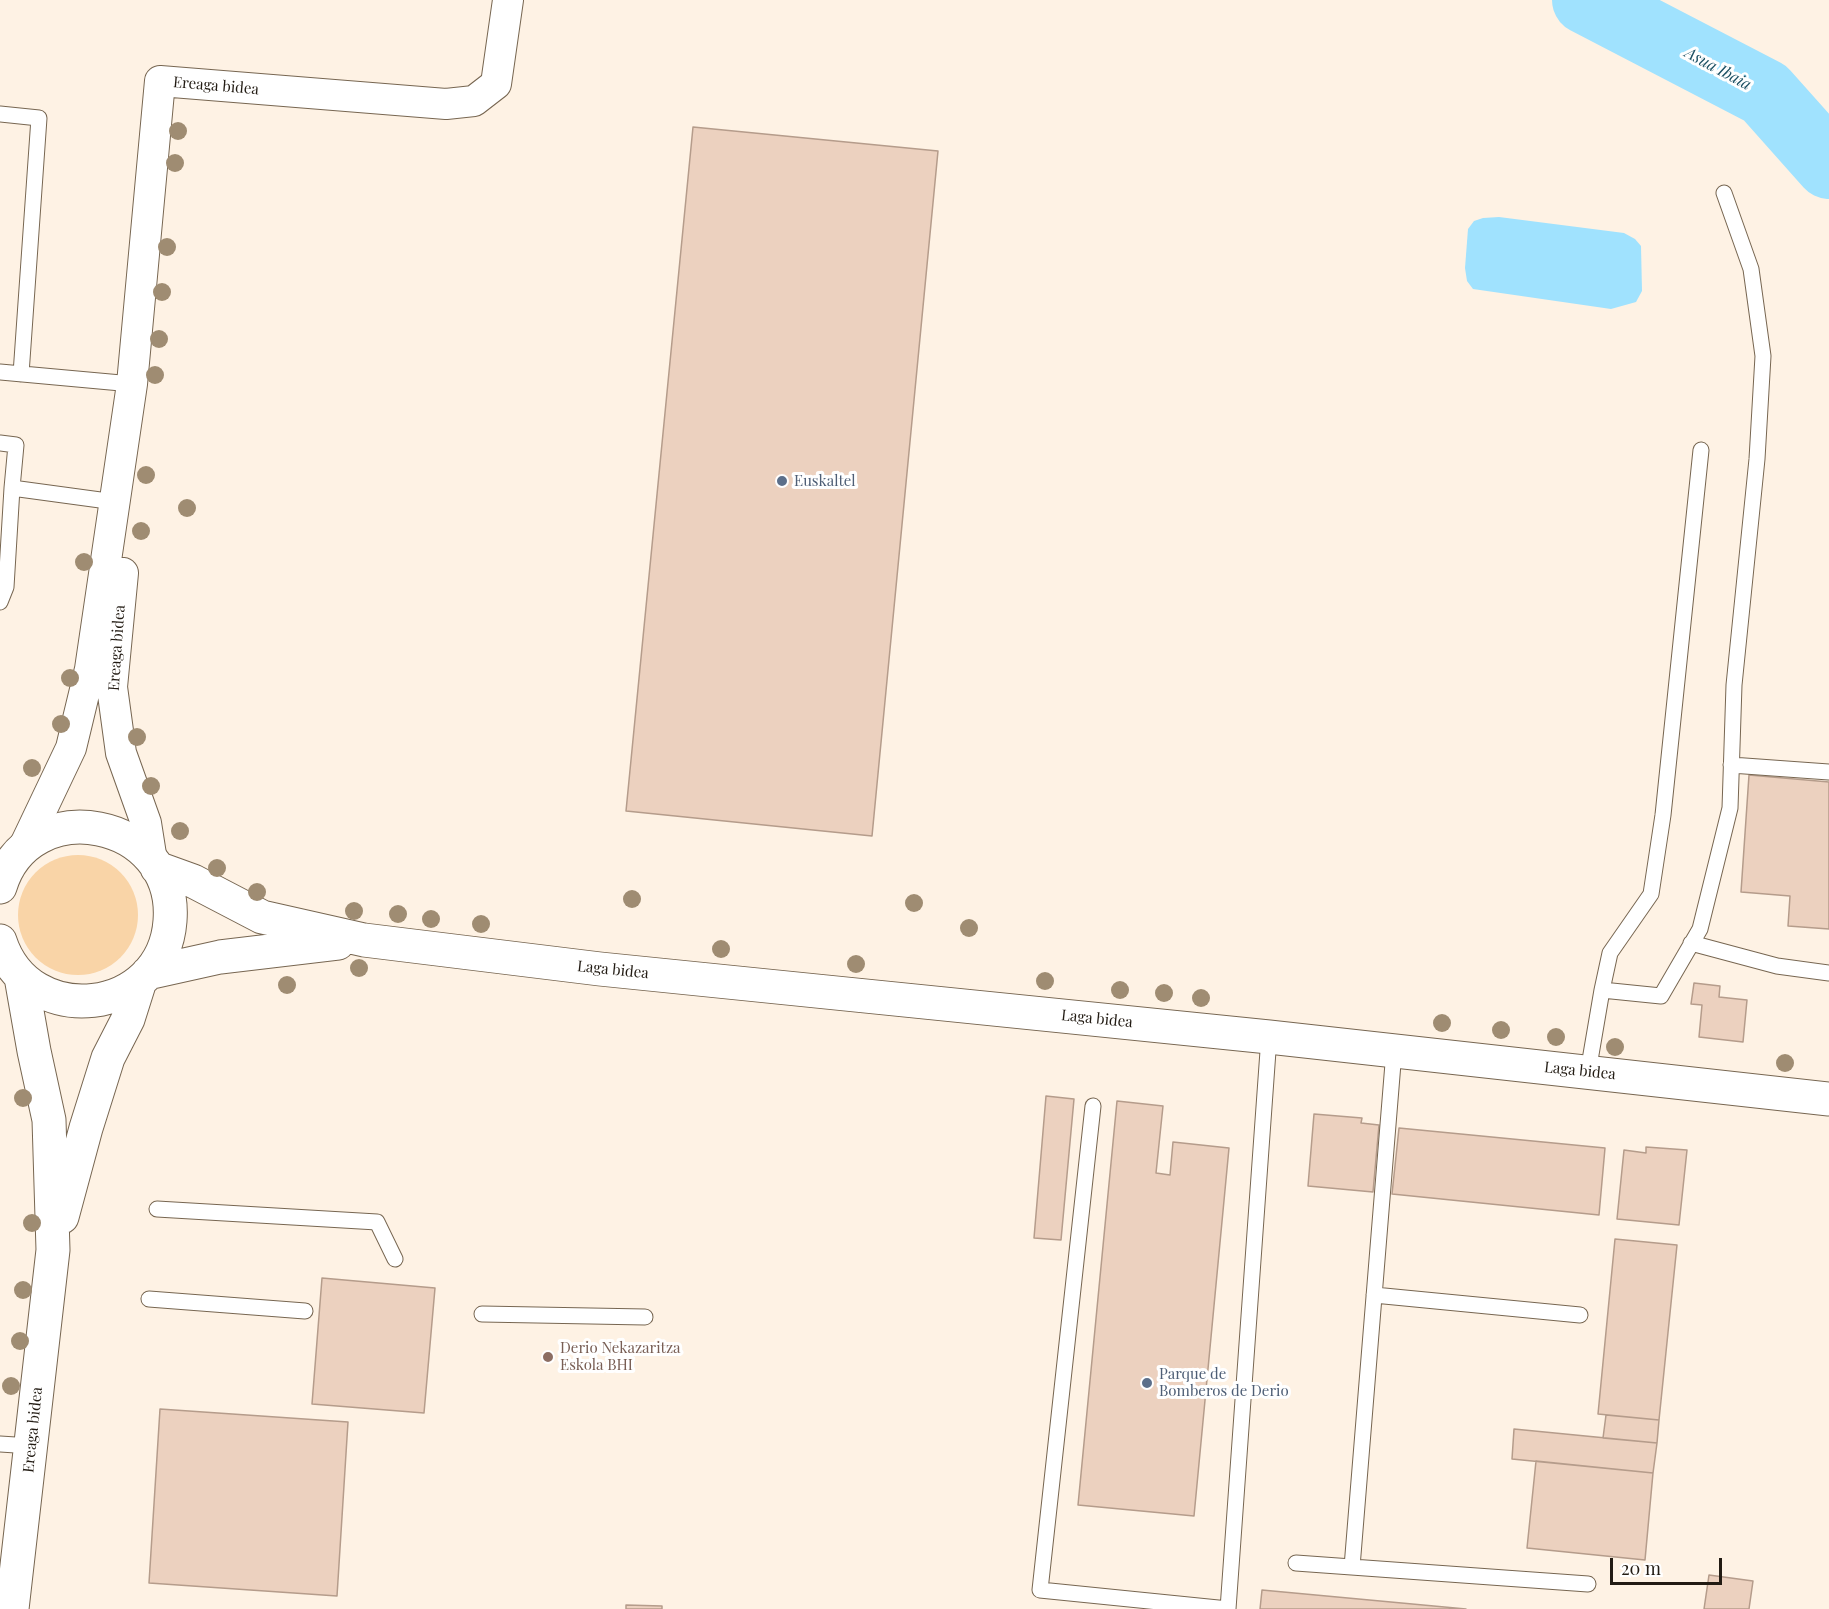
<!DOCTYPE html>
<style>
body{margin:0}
#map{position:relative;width:1829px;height:1609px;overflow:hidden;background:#fef2e4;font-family:"Playfair Display",serif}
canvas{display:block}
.scale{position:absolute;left:1610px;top:1558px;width:112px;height:27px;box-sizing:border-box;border:3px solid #221b13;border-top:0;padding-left:8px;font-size:18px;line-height:21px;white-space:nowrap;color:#221b13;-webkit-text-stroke:4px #fff;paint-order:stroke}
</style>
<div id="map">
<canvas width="1829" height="1609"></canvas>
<div class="scale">20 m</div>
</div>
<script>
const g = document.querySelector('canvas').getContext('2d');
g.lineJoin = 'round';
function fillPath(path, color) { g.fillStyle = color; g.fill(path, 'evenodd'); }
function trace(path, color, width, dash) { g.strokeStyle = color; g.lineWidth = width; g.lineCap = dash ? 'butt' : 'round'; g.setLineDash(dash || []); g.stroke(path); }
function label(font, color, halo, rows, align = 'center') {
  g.font = font + ' "Playfair Display",serif'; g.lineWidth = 6; g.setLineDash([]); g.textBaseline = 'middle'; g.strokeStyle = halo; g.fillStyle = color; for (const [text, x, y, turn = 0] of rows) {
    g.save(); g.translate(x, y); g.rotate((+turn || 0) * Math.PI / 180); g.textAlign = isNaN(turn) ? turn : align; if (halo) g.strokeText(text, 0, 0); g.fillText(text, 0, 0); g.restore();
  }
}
fillPath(new Path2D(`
 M18 915a60 60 0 1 1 120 0a60 60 0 1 1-120 0Z`), '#f9d4a7');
fillPath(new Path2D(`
 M1483,218L1499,217L1624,233L1635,239L1641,246L1642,291L1636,302L1611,309L1473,289L1467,281L1465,268L1468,229L1474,221Z`), '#a0e2fe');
trace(new Path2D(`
 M1586,0L1765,93L1829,165`), '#a0e2fe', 68);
const building = new Path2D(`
 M693,127L938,151L872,836L626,811Z
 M1749,775L1829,782V929L1788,926L1790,896L1741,892Z
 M1694,983L1720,986L1719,997L1747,1000L1743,1042L1699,1037L1702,1005L1691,1004Z
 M1046,1096L1074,1099L1061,1240L1034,1238Z
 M1117,1101L1163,1106L1156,1173L1170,1175L1173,1142L1229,1148L1194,1516L1078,1505Z
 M1314,1114L1362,1118L1361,1123L1379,1125L1373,1192L1308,1186Z
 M1399,1128L1605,1148L1599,1215L1392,1194Z
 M1646,1147L1687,1150L1679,1225L1617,1219L1624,1150L1646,1153Z
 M1615,1239L1677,1245L1659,1420L1598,1414Z
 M322,1278L435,1288L424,1413L312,1404Z
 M160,1409L348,1422L337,1596L149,1583Z
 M1606,1415L1659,1420L1657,1443L1603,1438Z
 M1514,1429L1657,1443L1653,1473L1512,1459Z
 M1536,1461L1653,1473L1645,1560L1527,1548Z
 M1709,1575L1753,1581L1749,1609H1704Z
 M1262,1590L1466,1609H1260Z
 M626,1605L662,1606V1609H626Z`);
fillPath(building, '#ecd1bf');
trace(building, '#b59c8b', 1.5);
const lane = new Path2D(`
 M0,114L39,118L21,374
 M0,372L132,384
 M0,443L16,445L12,488
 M0,602L6,587L12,488L115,502
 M1731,765L1829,772
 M1691,943L1777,966L1829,973
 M1602,990L1661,996L1700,929L1730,808L1734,685L1757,459L1763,356L1751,269L1724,193
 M1588,1072L1602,990L1610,953L1651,894L1663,815L1701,450
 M1093,1106L1040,1590L1228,1609L1269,1037
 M157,1209L377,1222L395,1259
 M1374,1295L1580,1315
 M149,1299L305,1311
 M482,1314L645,1317
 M0,1444L31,1446
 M1296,1563L1588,1584
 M1352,1567L1394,1051`);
const street = new Path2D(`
 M123,573L112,687L121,753L146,823L152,861
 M22,851L71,748L90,669L132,384L160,81L446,104L474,101L496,84L508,0`);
const secondary = new Path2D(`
 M157,868L193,881L262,917L364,940L600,969L1269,1037L1829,1099
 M0,887C29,790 178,818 170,921C163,1016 29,1031 0,941
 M148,973L220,957L338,943
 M62,1217L86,1128L108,1058L128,1019L140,981
 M12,1609L53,1250L49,1120L34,1051L21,977`);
trace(lane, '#776651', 17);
trace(street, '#776651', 32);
trace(secondary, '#776651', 35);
trace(lane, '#fff', 15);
trace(street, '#fff', 30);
trace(secondary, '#fff', 33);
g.fillStyle = '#9f8c72';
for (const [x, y] of [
 [178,131],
 [175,163],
 [167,247],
 [162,292],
 [159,339],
 [155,375],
 [146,475],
 [187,508],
 [141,531],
 [84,562],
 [70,678],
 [61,724],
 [137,737],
 [32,768],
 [151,786],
 [180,831],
 [217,868],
 [257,892],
 [632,899],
 [914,903],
 [354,911],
 [398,914],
 [431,919],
 [481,924],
 [969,928],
 [721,949],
 [856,964],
 [359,968],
 [1045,981],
 [287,985],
 [1120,990],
 [1164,993],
 [1201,998],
 [1442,1023],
 [1501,1030],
 [1556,1037],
 [1615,1047],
 [1785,1063],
 [23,1098],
 [32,1223],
 [23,1290],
 [20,1341],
 [11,1386]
]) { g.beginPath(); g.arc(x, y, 9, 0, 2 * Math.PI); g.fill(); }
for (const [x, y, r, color] of [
 [782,481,6,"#5c6f8a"],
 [548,1357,6,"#8d6e63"],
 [1147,1383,6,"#5c6f8a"]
]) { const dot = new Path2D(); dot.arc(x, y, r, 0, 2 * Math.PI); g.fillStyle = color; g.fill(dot); trace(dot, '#fff', 2); }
label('15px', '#221b13', '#fff', [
 ["Ereaga bidea",216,86,5],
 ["Ereaga bidea",117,648,-86],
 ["Laga bidea",613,970,6],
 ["Laga bidea",1097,1019,6],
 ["Laga bidea",1580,1071,6],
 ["Ereaga bidea",33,1430,-84]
]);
label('15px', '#4e5e75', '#fff', [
 ["Euskaltel",794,481],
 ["Parque de",1159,1374],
 ["Bomberos de Derio",1159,1391]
], 'left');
label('15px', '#785e54', '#fff', [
 ["Derio Nekazaritza",560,1348],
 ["Eskola BHI",560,1365]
], 'left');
label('italic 16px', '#1d5164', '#fff', [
 ["Asua Ibaia",1718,69,28]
]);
</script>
